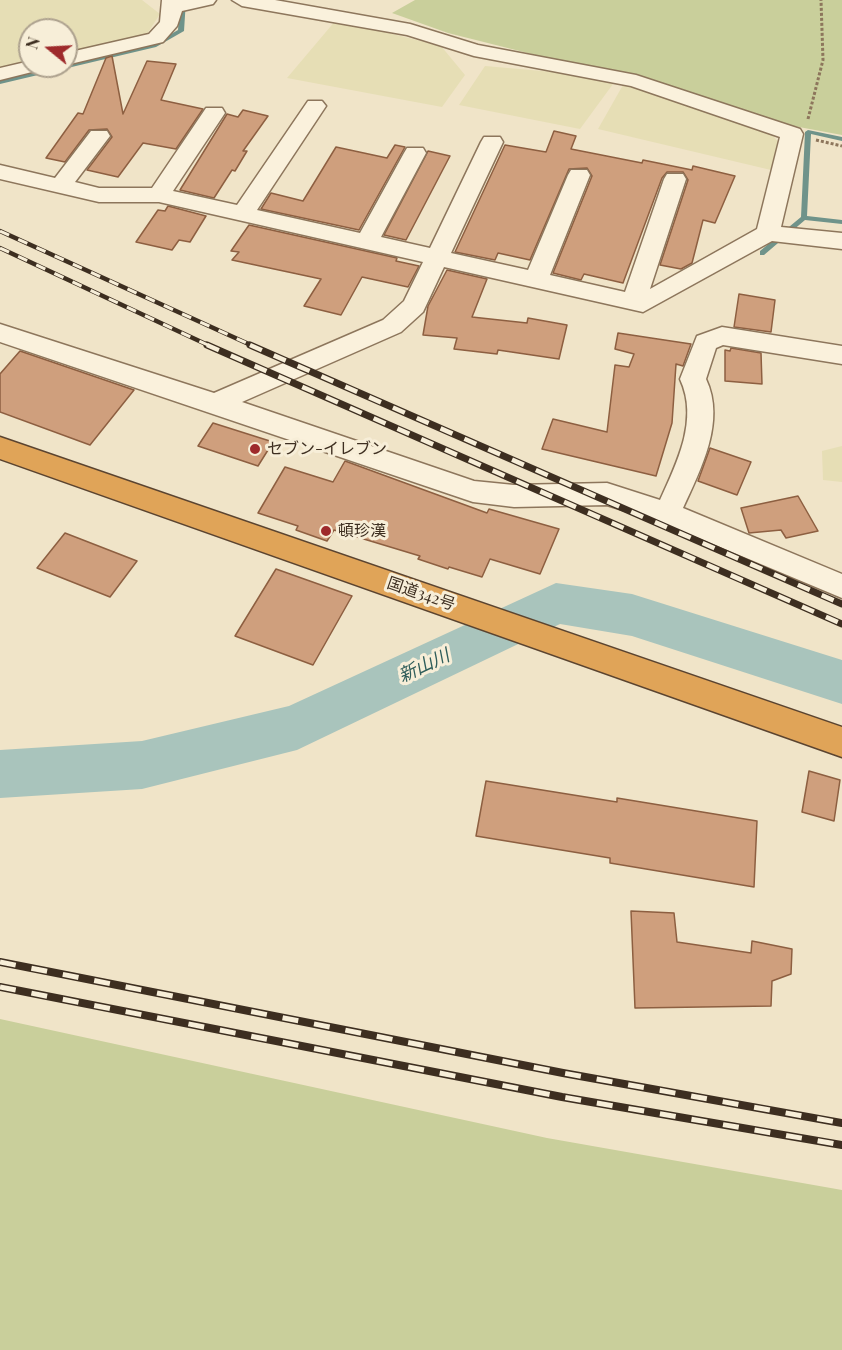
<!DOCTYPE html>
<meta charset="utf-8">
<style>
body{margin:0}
#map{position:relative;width:842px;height:1350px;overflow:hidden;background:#f0e4c8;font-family:"Playfair Display",serif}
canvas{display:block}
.north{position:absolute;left:18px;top:18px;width:60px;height:60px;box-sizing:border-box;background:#f7eed8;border:2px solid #ada18e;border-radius:50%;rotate:288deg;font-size:16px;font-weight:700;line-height:24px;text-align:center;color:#3d2e20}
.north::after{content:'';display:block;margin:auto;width:21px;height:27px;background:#9e2a2b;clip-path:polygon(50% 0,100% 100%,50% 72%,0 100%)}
</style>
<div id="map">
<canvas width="842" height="1350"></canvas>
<div class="north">N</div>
</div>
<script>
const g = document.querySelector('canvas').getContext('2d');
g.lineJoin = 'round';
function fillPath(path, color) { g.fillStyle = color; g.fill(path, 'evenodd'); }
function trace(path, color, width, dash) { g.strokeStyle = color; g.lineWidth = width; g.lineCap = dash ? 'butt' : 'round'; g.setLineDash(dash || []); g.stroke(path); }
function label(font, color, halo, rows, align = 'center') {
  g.font = font + ' "Playfair Display","Noto Sans JP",serif'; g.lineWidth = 6; g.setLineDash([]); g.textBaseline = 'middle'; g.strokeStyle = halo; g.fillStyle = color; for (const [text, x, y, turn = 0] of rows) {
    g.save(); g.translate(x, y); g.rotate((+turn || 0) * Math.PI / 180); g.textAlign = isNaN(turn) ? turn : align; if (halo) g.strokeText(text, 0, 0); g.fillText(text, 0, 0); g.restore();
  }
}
fillPath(new Path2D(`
 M0,0H142L160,14L147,34L66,53V30H30V61L0,68Z
 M336,20L441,46L465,75L442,107L287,78Z
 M485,66L576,74L613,84L580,129L459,105Z
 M623,85L650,90L769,131L780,144L771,170L598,129Z
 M842,446V482L823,480L822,451Z`), '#e6deb5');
fillPath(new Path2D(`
 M415,0H842V135L772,122L659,86L448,33L392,13Z
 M0,1019L547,1138L842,1190V1350H0Z`), '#c9cf9b');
fillPath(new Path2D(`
 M180,0H186L184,31L156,47L0,84V80L66,66V65L152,45L178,30Z
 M808,130L842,137V141L811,134L807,216L842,220V224L805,220L764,255H760V251L801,217L805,132Z`), '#6f938a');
fillPath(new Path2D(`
 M556,583L632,594L842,660V704L632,636L560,624L297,750L142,789L0,798V750L142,741L289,706Z`), '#a9c4bc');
const building = new Path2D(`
 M112,56L123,114L147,61L176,64L161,100L203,109L176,149L143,143L118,177L87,170L112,137L107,129L89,130L65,162L46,158L78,113L83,114L106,58Z
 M243,110L268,116L243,151H247L235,171L232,170L214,198L180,190L227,114L238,117Z
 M554,131L576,136L571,149L642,163L643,160L692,170L693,166L735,176L715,223L703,220L692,263L681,269L660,265L688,180L683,172H667L662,178L623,283L584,274L581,280L553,273L592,176L587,168L569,169L530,260L498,253L495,260L455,252L505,145L546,152Z
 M395,145L405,147L359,230L261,209L271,193L303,201L336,147L387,158Z
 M428,151L450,156L406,240L384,235Z
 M168,206L206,216L190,242L179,240L172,250L136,242L158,210L165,211Z
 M249,225L397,258L396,261L419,266L408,287L362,277L341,315L304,306L321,279L232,260L239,252L231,251Z
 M447,270L487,279L472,317L527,323L528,318L567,325L559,359L498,350L497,354L454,349L457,338L423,335L428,306Z
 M739,294L775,300L771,332L734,327Z
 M618,333L691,344L683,366L676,364L672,423L656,476L542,449L553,419L607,432L615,365L629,367L634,354L615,349Z
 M731,348L761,353L762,384L725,381V350L730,351Z
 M20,351L134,390L90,445L0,412V374Z
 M213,423L273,442L258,466L198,446Z
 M710,448L751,462L737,495L698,481Z
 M345,461L487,513L489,509L559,529L540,574L490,559L482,577L449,567L448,569L418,559L420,556L334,530L327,541L296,530L298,526L258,513L285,467L333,482Z
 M798,496L818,531L786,538L781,530L749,533L741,508Z
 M65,533L137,561L110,597L37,568Z
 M276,569L352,596L313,665L235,636Z
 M809,771L840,780L834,821L802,812Z
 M486,781L617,802V798L757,821L754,887L610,863V858L476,836Z
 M631,911L674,913L677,942L751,953L752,941L792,949L791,974L772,981L771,1006L635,1008Z`);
fillPath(building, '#cf9f7d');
trace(building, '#8d5f41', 1.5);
const minor = new Path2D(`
 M162,0H216L213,4L182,11L177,26L163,42L66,65V53L149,34L160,22Z
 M232,0H275L410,24L478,45L636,75L800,129L803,134L781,227L842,233V249L772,241L643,312L444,267L423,312L401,332L242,402L474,481L514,485L607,483L660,500C677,463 699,419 680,379L697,336L722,327L842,346V364L723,345L716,348L706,379C726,421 701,469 683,508L842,574V598L658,521L607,505L514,507L473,502L0,342V324L214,393L383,320L404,301L423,262L159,202H99L0,179V165L55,178L91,131H107L110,136L75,182L99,188H152L206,108H222L225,113L173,191L237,205L308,101H322L326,106L257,210L360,233L404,153L407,148H423L426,153L381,237L430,248L481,142L484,137H500L503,142L451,253L528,270L568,175L571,170H587L590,175L550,275L625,292L664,179L667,174H683L686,179L650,289L757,229L780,137L631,86L474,56L407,35L242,6Z
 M30,61V66H43L40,70L0,80V68Z`);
const highway = new Path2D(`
 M0,437L842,727V757L0,459Z`);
trace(minor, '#8d765c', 3);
trace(highway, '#5b4430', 3);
trace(new Path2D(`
 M808,119L823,60L821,0
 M816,140L842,146`), '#8d765c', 3, [3, 2]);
fillPath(minor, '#faf1dc');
fillPath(highway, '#e0a458');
const railFar2 = new Path2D(`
 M0,231L253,346
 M0,248L210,346`);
const railFar1 = new Path2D(`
 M207,345L842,624
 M250,345L842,604`);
const rail = new Path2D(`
 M0,962L563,1073L842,1123
 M0,987L562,1097L842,1145`);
trace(railFar2, '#3d2e20', 4.5);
trace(railFar1, '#3d2e20', 7);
trace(rail, '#3d2e20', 8);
trace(railFar2, '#f7eed8', 3, [10]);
trace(railFar1, '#f7eed8', 4.5, [13]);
trace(rail, '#f7eed8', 5, [16]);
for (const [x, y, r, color] of [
 [255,449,6,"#9e2a2b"],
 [326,531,6,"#9e2a2b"]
]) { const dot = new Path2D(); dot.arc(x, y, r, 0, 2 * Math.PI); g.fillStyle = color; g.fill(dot); trace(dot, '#f7eed8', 2); }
label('16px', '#3d2e20', '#f7eed8', [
 ["セブン-イレブン",267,449],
 ["頓珍漢",338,531]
], 'left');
label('16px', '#3d2e20', '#f7eed8', [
 ["国道342号",421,594,19]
]);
label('italic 18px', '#2f5d5a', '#f7eed8', [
 ["新山川",424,666,-25]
]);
</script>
